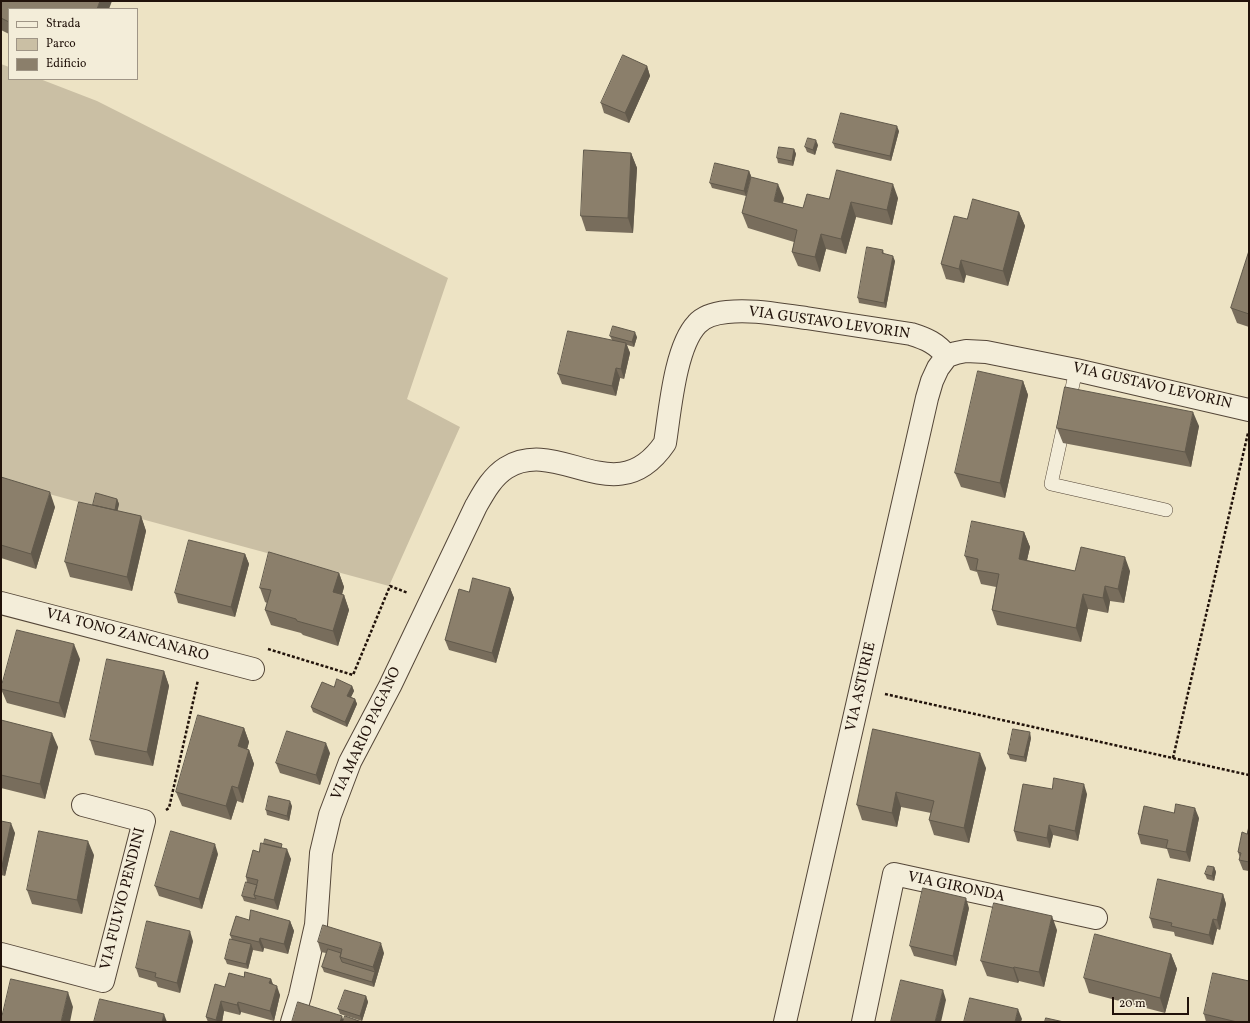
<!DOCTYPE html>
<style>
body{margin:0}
#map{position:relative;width:1250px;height:1023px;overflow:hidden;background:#ede3c4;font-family:Vollkorn,serif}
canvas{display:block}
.frame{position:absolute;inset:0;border:2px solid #21120a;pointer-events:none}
.legend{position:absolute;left:8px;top:8px;width:130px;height:72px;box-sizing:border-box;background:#f3edd9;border:1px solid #9f9586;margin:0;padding:5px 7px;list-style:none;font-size:12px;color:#21120a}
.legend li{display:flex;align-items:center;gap:8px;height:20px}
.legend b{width:20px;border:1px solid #9f9586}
.scale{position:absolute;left:1112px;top:997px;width:77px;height:18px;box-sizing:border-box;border:2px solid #21120a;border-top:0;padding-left:5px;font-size:12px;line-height:14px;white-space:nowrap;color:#21120a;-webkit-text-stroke:3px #f3edd9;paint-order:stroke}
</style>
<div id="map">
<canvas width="1250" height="1023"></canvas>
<div class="frame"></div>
<ul class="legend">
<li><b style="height:5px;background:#f3edd9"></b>Strada</li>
<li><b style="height:11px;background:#cabfa4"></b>Parco</li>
<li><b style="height:11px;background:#8b7f6b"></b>Edificio</li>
</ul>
<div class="scale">20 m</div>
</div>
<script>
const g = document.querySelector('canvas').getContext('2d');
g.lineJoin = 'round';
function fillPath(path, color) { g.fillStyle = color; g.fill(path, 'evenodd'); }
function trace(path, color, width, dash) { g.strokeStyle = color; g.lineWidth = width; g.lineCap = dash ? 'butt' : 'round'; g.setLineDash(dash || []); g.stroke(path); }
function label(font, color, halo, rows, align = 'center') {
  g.font = font + ' Vollkorn,serif'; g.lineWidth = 4; g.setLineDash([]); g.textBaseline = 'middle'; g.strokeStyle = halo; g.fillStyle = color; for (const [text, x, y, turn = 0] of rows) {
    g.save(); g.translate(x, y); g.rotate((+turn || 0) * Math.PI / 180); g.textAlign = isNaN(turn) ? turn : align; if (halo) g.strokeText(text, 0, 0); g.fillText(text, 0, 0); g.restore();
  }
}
fillPath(new Path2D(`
 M1,64L9,67V79H40L97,101L448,278L407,399L460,427L389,586L1,481Z`), '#cabfa4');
const lane = new Path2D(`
 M1076,370L1051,484L1166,510`);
const street = new Path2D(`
 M1,603L253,669
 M1,954L103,981L144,821L83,805
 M292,1022L300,996L316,925L321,853L330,815L350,762L390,686L476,506C484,492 492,477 506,468C559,435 616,515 665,443C670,411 675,347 697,324C704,316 717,313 727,312C753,309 780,315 806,318C841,323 876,329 911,334C927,339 936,343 947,356
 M785,1022L927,398L932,381L938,368L947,356L956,353L966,351L986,352L1076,370L1249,410
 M863,1022L894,874L1096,918`);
trace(lane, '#544638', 14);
trace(street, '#544638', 24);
trace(new Path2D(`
 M268,649L353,675L390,586L408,593
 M885,694L1249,775
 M1173,758L1248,433
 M166,810L169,808L198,680`), '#21120a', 2.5, [3, 2]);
trace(lane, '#f3edd9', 13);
trace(street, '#f3edd9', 22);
fillPath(new Path2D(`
 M1,1L9,9V34L1,30Z
 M647,66L650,76L629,123L604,113L601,103Z
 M899,131L891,161L835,148L833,143Z
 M818,145L815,155L807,152L805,147Z
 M794,149L796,154L793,166L778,163L777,158Z
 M631,153L637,168L633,233L586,231L581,216Z
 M749,171L751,176L746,196L712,188L710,183Z
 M784,198L783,203L803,208L829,199L898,198L892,225L856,217L846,254L826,249L820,272L798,266L792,252L794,242L748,228L742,213Z
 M1019,212L1025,226L1008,286L966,275L964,283L946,279L941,264L967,219Z
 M883,250L884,254L895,261L886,308L859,303L858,298Z
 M1249,251V327L1237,323L1231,308Z
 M610,336L637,337L634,347L627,345L630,353L624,379L620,378L616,396L562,384L558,374L612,340Z
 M1023,381L1028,395L1005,498L961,487L955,473Z
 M1199,426L1191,467L1063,443L1057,428Z
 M1,477L55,507L36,569L1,558Z
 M117,499L119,504L117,511L141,516L146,531L132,591L70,577L65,562L93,505Z
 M1024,532L1030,547L1027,560L1075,571H1130L1124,603L1110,601L1108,613L1088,609L1081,642L997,625L992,610L996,587L981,584L977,572L970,570L965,556Z
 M245,554L249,564L235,617L178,603L175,593Z
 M339,573L344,587L342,595H344L349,610L338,646L303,635L301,633L271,625L265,610L267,603L265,602L260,588Z
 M510,588L514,598L496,663L449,650L445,640L469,592Z
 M80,659L65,718L7,703L1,689Z
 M164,671L169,686L153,766L95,755L90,740Z
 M352,686L354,691L351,697L355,699L357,704L347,727L313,712L311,707L334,687Z
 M1,720L58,747L45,799L1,788Z
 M244,728L249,742L247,749L249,750L254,764L243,803L237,801L231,820L182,806L176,792Z
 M873,729L986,768L969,843L934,835L929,820L931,813L901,807L897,827L862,820L857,805Z
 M1031,738L1026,762L1010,759L1008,754Z
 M330,753L320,785L280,773L276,763Z
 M1052,789L1087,794L1078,841L1053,835L1050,848L1017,841L1014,831Z
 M292,806L289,821L267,815L266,810Z
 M1199,818L1190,862L1170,858L1167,849L1141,844L1138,834Z
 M1,821L15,833L5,876L1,875Z
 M1249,826V871L1243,870L1239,860L1240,858L1238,852L1247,834Z
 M284,849L291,859L278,910L244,901L242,896L247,882L246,877L259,852Z
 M218,854L202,909L159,896L155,886Z
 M94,855L82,914L32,904L27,890Z
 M1214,867L1216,872L1214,881L1207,879L1205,874Z
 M1223,894L1226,904L1220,930L1217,929L1213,945L1175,936L1174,932L1153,928L1150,918Z
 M969,908L956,966L914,956L910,946Z
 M249,920L290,921L294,931L288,954L264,948L263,952L253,950L248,969L227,964L225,959L232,940L230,935Z
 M1057,930L1044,987L1019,981L1018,983L987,976L981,961Z
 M193,941L180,993L158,987L156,982L139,977L136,968Z
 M318,942L384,953L374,987L324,972L322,967L326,953L321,952Z
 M1171,954L1177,969L1165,1013L1089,993L1084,978Z
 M244,977L271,979L273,984L280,995L274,1021L241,1012L240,1015L224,1011L222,1022H208L206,1017L225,987Z
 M366,996L368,1002L362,1021L340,1014L338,1009Z
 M1204,1014L1249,1022H1206Z`), '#786d5c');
fillPath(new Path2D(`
 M100,1H112L109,9H97Z
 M647,66L650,76L629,123L625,113Z
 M897,126L899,131L891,161L890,156Z
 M816,140L818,145L815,155L813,150Z
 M794,149L796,154L793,166L792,161Z
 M631,153L637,168L633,233L628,218Z
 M749,171L751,176L746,196L744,191Z
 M778,184L784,198L780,216L774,201Z
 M893,184L898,198L892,225L887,210Z
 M851,202L856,217L846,254L841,239Z
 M1019,212L1025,226L1008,286L1003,271Z
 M821,234L826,249L820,272L815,257Z
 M893,256L895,261L886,308L884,303Z
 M961,260L966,275L964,283L959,269Z
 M635,332L637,337L634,347L632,342Z
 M626,343L630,353L624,379L621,369Z
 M616,368L620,378L616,396L612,386Z
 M1023,381L1028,395L1005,498L1000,483Z
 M1193,412L1199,426L1191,467L1185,452Z
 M50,492L55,507L36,569L31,554Z
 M117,499L119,504L115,523L113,518Z
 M141,516L146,531L132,591L127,577Z
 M1024,532L1030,547L1024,573L1019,559Z
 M245,554L249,564L235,617L231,607Z
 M1125,557L1130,571L1124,603L1118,589Z
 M339,573L344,587L338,607L333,592Z
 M1105,586L1110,601L1108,613L1103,598Z
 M510,588L514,598L496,663L492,653Z
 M1083,594L1088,609L1081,642L1076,628Z
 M344,595L349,610L338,646L333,631Z
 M74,644L80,659L65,718L59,703Z
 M164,671L169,686L153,766L147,752Z
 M352,686L354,691L349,701L347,696Z
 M355,699L357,704L347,727L345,722Z
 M244,728L249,742L244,761L238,746Z
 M1030,732L1031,738L1026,762L1024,757Z
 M52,733L58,747L45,799L40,784Z
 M326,743L330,753L320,785L316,775Z
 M249,750L254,764L243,803L238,788Z
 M980,753L986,768L969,843L964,828Z
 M1084,784L1087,794L1078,841L1075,831Z
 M232,786L237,801L231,820L226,806Z
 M896,792L901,807L897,827L892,813Z
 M290,801L292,806L289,821L287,816Z
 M1195,808L1199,818L1190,862L1186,852Z
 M11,823L15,833L5,876L2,866Z
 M1049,825L1053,835L1050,848L1047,838Z
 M88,841L94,855L82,914L77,900Z
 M215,844L218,854L202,909L199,899Z
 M287,849L291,859L278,910L274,900Z
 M1214,867L1216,872L1214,881L1212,876Z
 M1223,894L1226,904L1220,930L1217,920Z
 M966,898L969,908L956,966L953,956Z
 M1052,916L1057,930L1044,987L1039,972Z
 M1213,919L1217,929L1213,945L1209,935Z
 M290,921L294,931L288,954L284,944Z
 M190,931L193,941L180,993L177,983Z
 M260,938L264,948L263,952L259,942Z
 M381,943L384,953L374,987L372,982L375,972L373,967Z
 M251,944L253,949L248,969L246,964Z
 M1171,954L1177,969L1165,1013L1160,998Z
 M1014,967L1019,981L1018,983L1013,968Z
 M271,979L274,989L269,983Z
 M277,986L280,995L274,1021L270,1011Z
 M943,990L946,1000L941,1022H935Z
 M68,992L73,1007L70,1022H61Z
 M366,996L368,1002L362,1021L360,1016Z
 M221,1001L224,1011L222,1022H217L216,1020Z
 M238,1002L241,1012L240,1015L237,1005Z
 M1018,1009L1022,1019L1021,1022H1015Z
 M164,1014L167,1022H162Z
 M342,1016L344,1022H340Z`), '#61594b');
const building = new Path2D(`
 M1,1H100L97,9H9V22L1,18Z
 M623,55L647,66L625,113L601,103Z
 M841,113L897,126L890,156L833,143Z
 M808,138L816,140L813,150L805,147Z
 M779,147L794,149L792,161L777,158Z
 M584,150L631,153L628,218L581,216Z
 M715,163L749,171L744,191L710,183Z
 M837,170L893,184L887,210L851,202L841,239L821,234L815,257L792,252L797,230L742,213L751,177L778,184L774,201L803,208L807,194L829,199Z
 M973,199L1019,212L1003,271L961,260L959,269L941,264L954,216L967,219Z
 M867,247L883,250L882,253L893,256L884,303L858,298Z
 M1249,251V314L1231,308Z
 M613,326L635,332L632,342L610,336Z
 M568,331L626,343L621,369L616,368L612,386L558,374Z
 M978,371L1023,381L1000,483L955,473Z
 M1065,387L1193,412L1185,452L1057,428Z
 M1,477L50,492L31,554L1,545Z
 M96,493L117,499L115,510L93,505Z
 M79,502L141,516L127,577L65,562Z
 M972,521L1024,532L1019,559L1075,571L1081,547L1125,557L1118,589L1105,586L1103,598L1083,594L1076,628L992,610L999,574L976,570L978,559L965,556Z
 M189,540L245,554L231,607L175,593Z
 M269,552L339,573L333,592L344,595L333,631L297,621L296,619L265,610L271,590L260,588Z
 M473,578L510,588L492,653L445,640L459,589L469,592Z
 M17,630L74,644L59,703L1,689Z
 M107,659L164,671L147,752L90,740Z
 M337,679L352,686L347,696L355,699L345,722L311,707L322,682L334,687Z
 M198,715L244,728L238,746L249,750L238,788L232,786L226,806L176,792Z
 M1,720L52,733L40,784L1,775Z
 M873,729L980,753L964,828L929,820L934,801L896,792L892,813L857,805Z
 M1013,729L1030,732L1024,757L1008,754Z
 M287,731L326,743L316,775L276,763Z
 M1054,778L1084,784L1075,831L1049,825L1047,838L1014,831L1023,784L1052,789Z
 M269,796L290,801L287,816L266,810Z
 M1176,804L1195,808L1186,852L1166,848L1168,840L1138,834L1144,806L1174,813Z
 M1,821L11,823L2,866H1Z
 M1249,826V862L1239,860L1241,853L1238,852L1242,832L1247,834Z
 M39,831L88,841L77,900L27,890Z
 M171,831L215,844L199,899L155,886Z
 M265,839L282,844L281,848L264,844Z
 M261,843L287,849L274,900L254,895L258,880L246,877L253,850L259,852Z
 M1208,866L1214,867L1212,876L1205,874Z
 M1158,879L1223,894L1217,920L1213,919L1209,935L1171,926L1172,923L1150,918Z
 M246,882L257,885L254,895L256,899L242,896Z
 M923,888L966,898L953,956L910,946Z
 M994,903L1052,916L1039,972L1014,967L1013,968L981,961Z
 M251,910L290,921L284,944L260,938L259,942L230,935L236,916L249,920Z
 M147,921L190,931L177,983L155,977L156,973L136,968Z
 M323,925L381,943L373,967L340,957L342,949L318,942Z
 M1095,934L1171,954L1160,998L1084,978Z
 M230,939L251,944L246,964L225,959Z
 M328,949L341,953L340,957L342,962L375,972L372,982L322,967Z
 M245,972L271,979L269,983L277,986L270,1011L238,1002L237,1005L221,1001L216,1020L206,1017L215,984L225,987L229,973L244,977Z
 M1213,973L1249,981V1022H1237L1204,1014Z
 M11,979L68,992L61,1022H1Z
 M901,980L943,990L935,1022H891Z
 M345,990L366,996L360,1016L338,1009Z
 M970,998L1018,1009L1015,1022H964Z
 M100,999L164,1014L162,1022H94Z
 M298,1002L342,1016L340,1022H292Z
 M345,1016L362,1022H343Z
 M1046,1018L1064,1022H1045Z`);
fillPath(building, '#8b7f6b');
trace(building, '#61594b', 1);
label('15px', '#21120a', '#f3edd9', [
 ["VIA GUSTAVO LEVORIN",829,324,8],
 ["VIA GUSTAVO LEVORIN",1152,387,13],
 ["VIA TONO ZANCANARO",127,636,15],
 ["VIA ASTURIE",862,687,-77],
 ["VIA MARIO PAGANO",367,734,-65],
 ["VIA GIRONDA",956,888,12],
 ["VIA FULVIO PENDINI",124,899,-76]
]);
</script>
